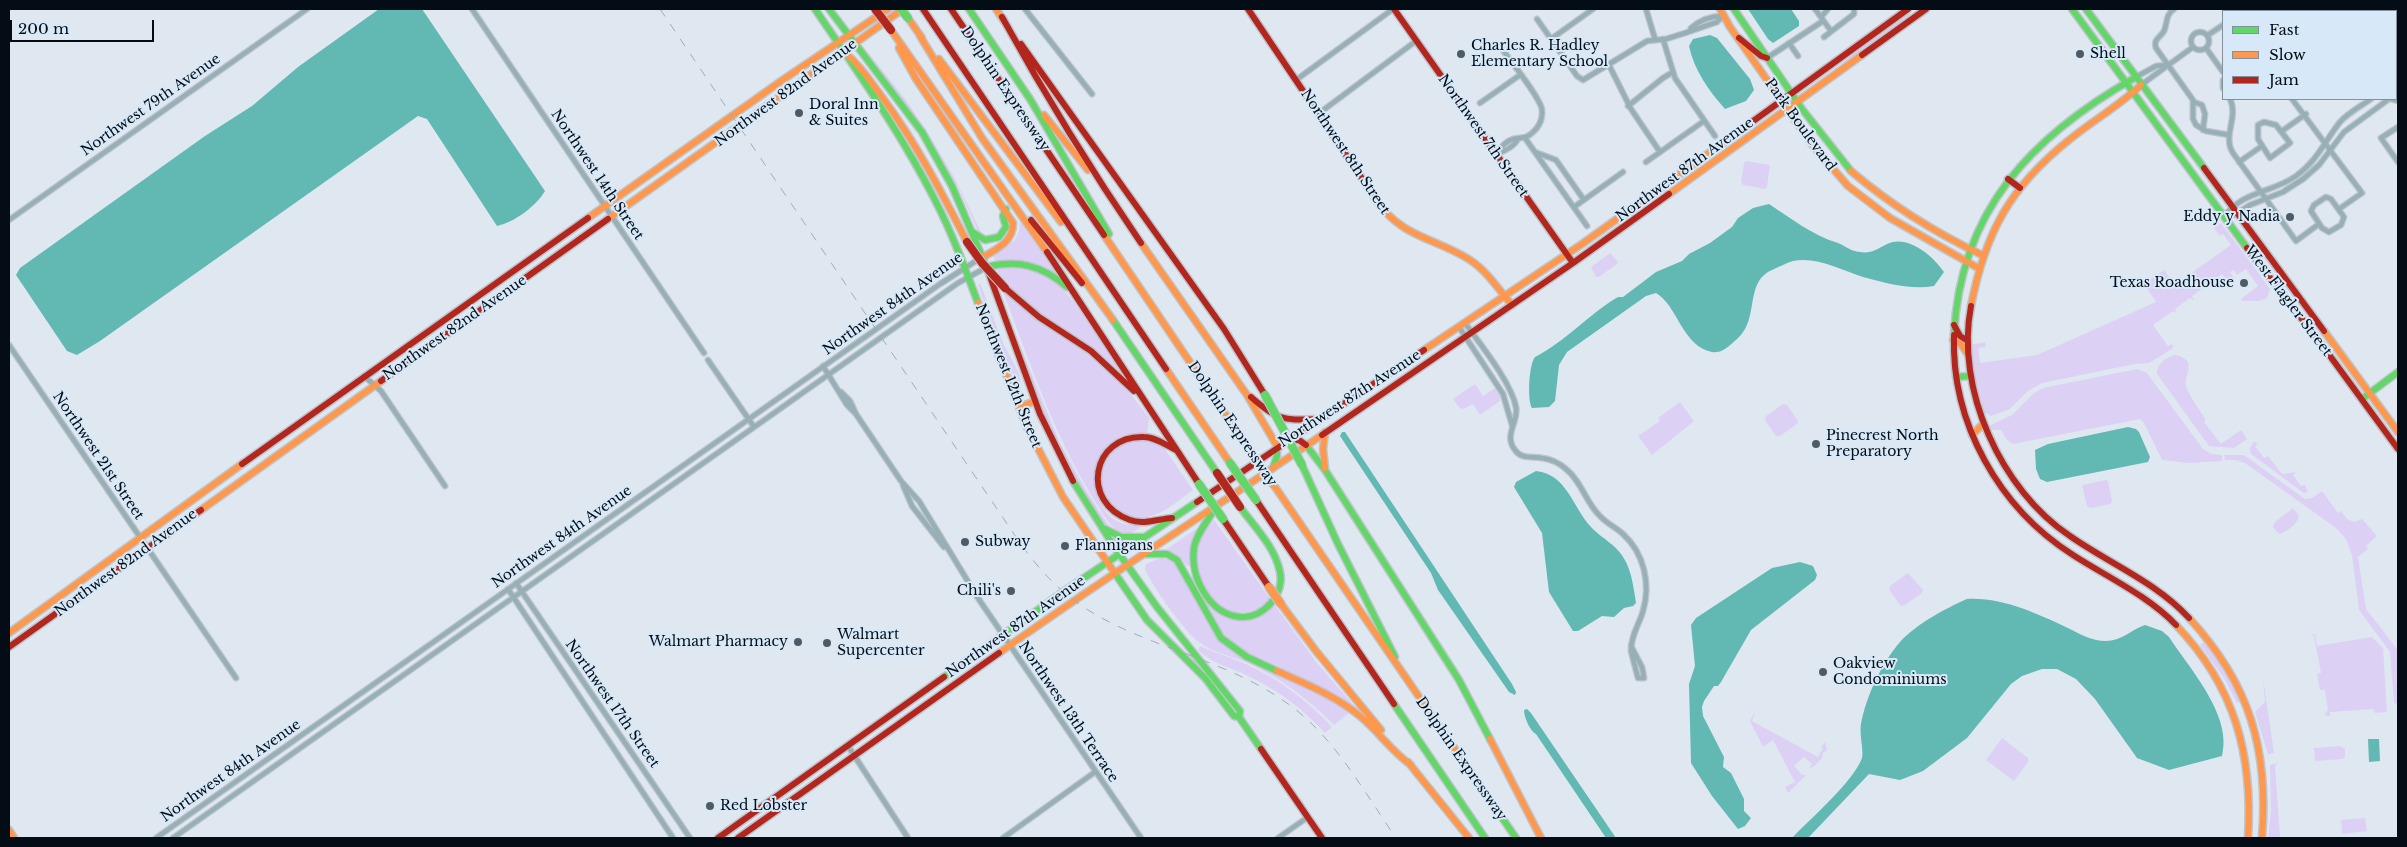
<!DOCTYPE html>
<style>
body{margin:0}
#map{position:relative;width:2407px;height:847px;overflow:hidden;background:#dfe8f1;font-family:"Libre Baskerville",serif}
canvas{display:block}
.frame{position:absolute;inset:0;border:10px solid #040d15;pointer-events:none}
.legend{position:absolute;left:2222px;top:10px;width:175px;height:90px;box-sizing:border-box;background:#d7e9f9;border:1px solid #83919e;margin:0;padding:6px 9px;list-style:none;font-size:15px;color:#040d15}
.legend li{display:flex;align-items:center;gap:10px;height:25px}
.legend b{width:25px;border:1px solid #83919e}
.scale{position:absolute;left:10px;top:20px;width:144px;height:22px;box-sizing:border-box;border:2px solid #040d15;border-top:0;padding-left:6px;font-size:15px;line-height:18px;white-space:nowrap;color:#040d15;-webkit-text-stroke:4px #d7e9f9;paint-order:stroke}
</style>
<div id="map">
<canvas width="2407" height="847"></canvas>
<div class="frame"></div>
<ul class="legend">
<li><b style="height:6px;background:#63d668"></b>Fast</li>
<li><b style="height:6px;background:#ff974d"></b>Slow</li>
<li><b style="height:6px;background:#b3261e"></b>Jam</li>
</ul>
<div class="scale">200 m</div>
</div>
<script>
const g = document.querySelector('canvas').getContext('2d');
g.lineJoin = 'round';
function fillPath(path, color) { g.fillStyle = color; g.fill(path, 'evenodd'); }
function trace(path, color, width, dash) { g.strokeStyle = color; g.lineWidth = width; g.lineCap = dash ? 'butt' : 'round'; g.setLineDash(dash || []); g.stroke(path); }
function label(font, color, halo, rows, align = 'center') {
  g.font = font + ' "Libre Baskerville",serif'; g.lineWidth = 4; g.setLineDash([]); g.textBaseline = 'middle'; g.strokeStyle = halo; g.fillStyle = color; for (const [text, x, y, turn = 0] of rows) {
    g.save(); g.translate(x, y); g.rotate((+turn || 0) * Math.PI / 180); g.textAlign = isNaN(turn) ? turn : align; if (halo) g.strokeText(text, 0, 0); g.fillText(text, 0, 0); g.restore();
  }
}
fillPath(new Path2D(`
 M1909,13L1911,15L1835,71L1849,57Z
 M867,51L906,100L931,138L955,179L982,234L977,229L958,187L931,139Z
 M1747,161L1770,165L1767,187L1765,189L1743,185L1741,182L1744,163Z
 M1020,221L1057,274L1056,275L1051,271L995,262L993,256L1015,240L1019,231Z
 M2221,223L2270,289L2267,298L2259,301H2242L2241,299L2258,286L2246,269L2237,275L2234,270L2230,272L2235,280L2230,283L2222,274L2208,285L2210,289L2206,286L2192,296L2194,301L2190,298L2175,309L2176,313L2173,311L2153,325L2168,346L2172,344L2173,346L2172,349L2149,363L2135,364L2042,383L2028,391L2010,409L1991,416L1981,410L1977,396L1971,345L1985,342L1986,347L1978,348L1980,363L2037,355L2156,302L2144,284L2164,270L2176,287V284L2231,245L2223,234L2220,236L2214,228Z
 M1610,253L1618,262L1617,264L1599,277H1596L1591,267Z
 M1008,266C1023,267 1036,269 1049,276C1069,288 1105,349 1120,371L1027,303L999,277L997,267Z
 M980,283L1003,343L1020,375L1022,399L986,309L978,284Z
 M1002,289C1055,328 1111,363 1149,418L1147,434C1077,424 1081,534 1142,525C1137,531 1126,537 1118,532C1108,524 1100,509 1093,498C1053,433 1029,360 1002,289Z
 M1006,311L1059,441L1086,490L1113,532C1101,522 1093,506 1084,492C1050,435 1027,373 1006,311Z
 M2177,355C2200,362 2181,376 2187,389C2192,400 2200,410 2206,420L2204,422L2221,444L2241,430L2247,439L2234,448L2209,446L2157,374C2156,364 2167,356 2177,355Z
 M2137,369L2147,373L2203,449L2211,454L2222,455V461L2189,463L2162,460L2144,423L2140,419L2013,444L2007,440L2001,430H1991L1989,426L2012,415L2034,393L2043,388Z
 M1475,384L1483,396L1495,388L1501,397L1500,401L1480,415L1473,404L1463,409L1460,408L1453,399Z
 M1680,402L1694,421L1652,455L1638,436L1660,421L1658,418Z
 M1783,404L1787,405L1798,421L1797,424L1780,436H1776L1765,420L1766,416Z
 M1145,440L1164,448L1193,490C1180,499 1166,512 1151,516C1103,531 1079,457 1126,441C1132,440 1139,440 1145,440Z
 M2254,442L2258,443L2255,446L2264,458L2268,456L2282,474L2296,472L2293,475L2301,486L2305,485L2308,492L2304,493L2251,454L2250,448Z
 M2224,455H2244L2305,499L2312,498L2322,491L2338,513L2341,511L2347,519L2354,522L2362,519L2377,536L2366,546L2368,549L2358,557L2366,609L2398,650V704L2394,703L2390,652L2359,610L2352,555L2346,539L2336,528L2245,463L2236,460H2225Z
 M2106,480L2108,481L2112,501L2111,504L2090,508L2087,506L2082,485Z
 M2293,508L2299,516C2298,523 2286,533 2279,534L2273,527L2274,523Z
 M1214,520L1271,600C1229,639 1181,580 1199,539C1202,532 1209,526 1214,520Z
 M1196,529H1198L1190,551V566H1187L1181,558L1167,549Z
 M1166,556L1179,565L1202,614L1219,640L1320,693L1350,712L1334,725C1308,699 1282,679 1248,663C1233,656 1212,653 1199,642C1184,631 1152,586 1145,569L1146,564Z
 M1908,573L1923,590L1921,594L1903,606L1900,605L1889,589L1890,586Z
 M1204,599L1211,606L1255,618L1269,609L1274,604L1317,663L1358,710L1235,646L1220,632L1201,601Z
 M2315,634L2317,646L2372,637L2383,648L2387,712L2375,713L2373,709L2330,712V716H2326L2325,712L2328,711L2325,690H2320L2317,674L2321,673L2314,636L2310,635Z
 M2205,641L2230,676L2240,702L2237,703L2224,678L2200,645Z
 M1200,646C1216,653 1232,658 1248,665C1280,680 1308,701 1332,727L1325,733C1303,709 1278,690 1248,676C1230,667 1212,664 1198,650Z
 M2263,678L2274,753L2268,754L2255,712L2265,702Z
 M1755,711L1752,721L1818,757L1823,748L1821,747L1825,742L1827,751L1823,752L1822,758L1812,768L1810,767L1812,764L1804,757L1794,766L1802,775H1806L1788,793L1785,787L1795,782L1773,740L1763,747L1750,721Z
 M2002,738L2028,758V762L2014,781L1986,760Z
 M2340,746L2345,749V757L2343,759L2315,761L2314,748Z
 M2278,763L2275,766L2280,838H2268L2271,812L2270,765Z
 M2365,818L2367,831L2342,834L2341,820Z`), '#dcd0f5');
fillPath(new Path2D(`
 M379,9H422L545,191C536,206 515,222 497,226L427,119L418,116L100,341L77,355L67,351L16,275L20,268L205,136L252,106L298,67Z
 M1748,9H1791L1799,21V26L1773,43L1768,39Z
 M1710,35L1717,38L1750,79L1754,90L1746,101L1725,109C1709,91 1694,70 1689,46L1693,39Z
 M1769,204C1792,219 1812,235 1838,243C1844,245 1849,250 1855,251C1870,255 1875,250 1887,244C1908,234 1933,256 1944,272L1934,286C1910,290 1885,283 1863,277C1841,270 1816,256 1793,261C1786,263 1779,267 1772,270C1748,280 1756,310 1745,329C1741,336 1735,341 1729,346C1724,350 1719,353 1712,352C1682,346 1678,306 1656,293L1646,296L1567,352L1559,365L1555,401L1549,407L1532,408C1527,400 1529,364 1535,357C1566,341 1589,314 1618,297H1623L1656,272L1682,261L1689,254L1710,243L1732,227L1738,218L1753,208Z
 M2128,427L2136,429L2139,432L2150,457L2148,462L2047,482L2040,479L2036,469L2035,450L2048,444Z
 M1342,432H1345L1512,684L1516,692L1515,695L1509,692L1438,590L1431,573L1340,436Z
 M1536,471C1567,474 1573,508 1591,527C1602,539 1618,545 1626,562C1632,574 1634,590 1636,603L1633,606L1624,608L1614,617L1602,616L1578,631H1573L1549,592L1542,533L1514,487L1516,482Z
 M1800,562L1813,566L1817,575L1815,580L1751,630L1721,682L1718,686H1714L1704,701L1702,707L1703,716L1724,757L1723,767L1731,773L1744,799V811L1751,818L1745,826L1738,829L1712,796L1691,763L1689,684L1695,666L1691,625L1696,618L1772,568Z
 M1967,599C2003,597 2038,614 2070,629C2082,635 2092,641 2106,641C2121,641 2131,630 2145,625L2162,631L2169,637C2190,669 2233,716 2222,756L2169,770L2137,758L2095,699L2076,679L2057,669H2042L2022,676L2011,684L1967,738L1923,771L1900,780L1869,774L1808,838H1792C1810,819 1854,781 1862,758C1864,751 1859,734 1861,724C1866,697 1881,664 1900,642C1915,625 1946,608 1967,599Z
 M1527,709L1531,713L1616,838H1606L1536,734C1530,731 1524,717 1524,710Z
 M2368,739H2379L2380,761L2369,762Z`), '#62b8b3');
const street = new Path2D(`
 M472,9L704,353
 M1025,9L1092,94
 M1646,9L1655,39
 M1815,9L1831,31
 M2174,9C2165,15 2168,22 2164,31C2160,38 2153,39 2156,48L2193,100V119L2196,125L2206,131L2229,135
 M2228,9L2230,11
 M2288,9L2290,11
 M2343,9L2345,11
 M2356,9L2357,11
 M2242,11L2245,9
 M2309,11L2312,9
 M2384,11L2388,9
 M1821,17L1828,9
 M1537,19L1577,76L1583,80L1647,41L1666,39L1685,33L1717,22L1723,16C1712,16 1700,20 1691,28L1690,31
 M2191 41a9 9 0 1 1 18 0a9 9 0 1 1-18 0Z
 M2208,35L2223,25
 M1824,37L1854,14V9
 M1551,39L1593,9
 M1663,39L1675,78L1715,136
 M1789,43L1798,56
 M2206,48L2223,72
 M1767,58L1823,21
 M1609,65L1631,109L1660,152
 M2396,65L2398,63
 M2136,77L2156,66L2167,65
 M1296,80L1393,9
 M2223,80V88
 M2141,85L2193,47
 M2230,99C2239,117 2222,136 2233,153L2296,241L2319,224
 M2292,99L2362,193L2339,209
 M2391,99L2398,101
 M2194,102L2202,105L2205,114L2203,130
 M1480,103L1520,75
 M1628,106L1663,78L1673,72
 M1318,114L1416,41
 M2264,122L2276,125L2290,143L2270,158L2258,139V125Z
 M2398,127L2381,138L2398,162
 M2282,131L2306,114
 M1525,138L1587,226
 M1535,152L1556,160L1584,200
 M1496,154C1500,148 1506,141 1513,139C1518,137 1523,139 1528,136C1537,130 1543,122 1542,110C1541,98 1508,58 1500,46
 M1496,154C1505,151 1514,147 1518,139
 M1646,162L1704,121
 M2239,162L2262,146
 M2326,197L2331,199L2344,217L2341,225L2329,232L2322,228L2311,211L2314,205Z
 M1574,207L1623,172
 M2224,217L2236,214L2250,205L2283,192L2303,179L2319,165L2344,132L2389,99
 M2224,217C2242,191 2272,193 2296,176C2317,161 2325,141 2340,122C2348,113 2361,106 2371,99
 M9,220L307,9
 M1465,323C1480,344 1511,382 1516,407C1519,422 1503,435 1515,450C1522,460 1532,456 1542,458C1551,459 1559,463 1566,469C1582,482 1585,501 1599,515C1606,523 1615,527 1623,534C1644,553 1651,584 1643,611C1639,625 1631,635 1631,651L1638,678H1644L1642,667L1631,646
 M1459,327L1503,394L1512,425
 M9,345L236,678
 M708,360L754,427
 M823,366L847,405L856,414L901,481L919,501L978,598L1141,838
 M364,376L381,391L445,486
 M841,392L850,401L856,414
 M903,485L912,506L944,547
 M516,583L690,838
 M508,589L673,838
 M848,746L908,838
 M156,838L940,284L979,259
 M173,838L958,283L987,267
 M1003,838L1095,772
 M1278,838L1308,817`);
const fast = new Path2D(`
 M815,9C857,71 901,133 935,200C952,233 965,268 978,303
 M829,9L922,132L952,186L984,261
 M969,9L1030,99L1109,234
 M1734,9L1802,109L1851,171
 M2072,9L2247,248
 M2086,9L2204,168
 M974,233L985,240L999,237L1006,227L1003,216L1006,209
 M987,267C1018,259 1043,266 1067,287
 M1113,320L1217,473
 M1954,335C1960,210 2032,136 2136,77
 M1956,377L1970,376
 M2362,399L2398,372
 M1306,445L1325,470L1459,680L1490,739
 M1302,465L1338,544L1395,657
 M1273,468L1277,456V446
 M1073,481L1115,548L1157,607L1240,711L1239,717
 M1215,508C1208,521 1196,534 1194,548C1190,577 1209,614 1240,617C1263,619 1285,594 1280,572C1275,547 1254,526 1240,507
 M1105,529L1121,537H1144
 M1144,554H1167L1177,560L1221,638L1247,657L1277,671
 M1114,572L1147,620L1205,678L1234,716L1239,717L1261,749
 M944,677L1063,592L1197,502
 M1394,704L1485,838
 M1461,758L1516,838`);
const slow = new Path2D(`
 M996,9L1004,21
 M1720,9L1730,27L1814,147L1848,186L1890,218L1978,268
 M908,18L922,38
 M891,30L1047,252
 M920,36L982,138L1113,320
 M899,48L916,79L1013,223C1013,242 997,249 983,257
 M843,51C859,64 870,81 882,97C916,143 941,191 967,242
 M939,59L1061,222
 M1044,115L1088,170
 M1851,171C1892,206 1934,232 1982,255
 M1669,194L1862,55
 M1377,201C1402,238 1436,238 1470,260C1487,271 1499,290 1512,305
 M588,218L784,79L888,9
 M608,219L903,9
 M1104,235L1250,451
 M1141,243L1247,395L1277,446
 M978,303L1027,427L1063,497L1114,572
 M1971,306C1985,233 2010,187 2069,140C2092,121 2119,106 2141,85
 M2324,331L2398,432
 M1953,340L1961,344L1967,353
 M1424,350L1582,244L1734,135
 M1166,369L1230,463
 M1020,407L1035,401
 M1325,432L1323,449L1325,468
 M1972,435L1983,424
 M1273,484L1461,758
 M201,510L381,381
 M1281,604L1316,651L1381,730
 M2189,618C2250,684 2269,750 2262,838
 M2176,625C2235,687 2253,754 2248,838
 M9,633L242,464
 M999,653C1105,577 1215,508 1322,435
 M1277,671C1306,684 1336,696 1361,717C1379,732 1392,752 1411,765
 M1490,739L1541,838
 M1408,762L1469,838
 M9,830L14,838`);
const jam = new Path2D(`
 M923,9L1166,369
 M951,9L1104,235
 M1248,9L1377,201
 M1394,9L1573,263
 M1002,17C1045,95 1091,170 1141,243
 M1739,38L1761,56L1767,58
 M1021,44L1224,329L1265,395
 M1862,55L1926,9
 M1734,135L1908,9
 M2204,168L2324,331
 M2008,179L2020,188
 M1031,220L1082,283
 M2247,248L2322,345L2398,449
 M1047,252L1199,484
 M988,271L1040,414L1073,481
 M1005,288L1039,317L1091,351L1134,391
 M1971,306C1955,389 2001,490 2070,536C2110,564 2156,582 2189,618
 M1954,325L1960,336L1968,341
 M1954,335C1951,423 1999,508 2073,555C2107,577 2147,595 2176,625
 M381,381L608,219
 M1251,397C1279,422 1284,420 1321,419
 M1322,435L1573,263L1669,194
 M1289,440H1299L1306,445
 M242,464L588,218
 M1256,500L1394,704
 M1197,502L1424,350
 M1172,518C1159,519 1143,525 1130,520C1080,503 1091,435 1144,437C1155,437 1166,445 1176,450
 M1223,519L1269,587
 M9,647L201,510
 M1261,749L1322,838
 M718,838L944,677
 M738,838L999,653`);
trace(street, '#bec5cc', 7);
trace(fast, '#bec5cc', 9);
trace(slow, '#bec5cc', 9);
trace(jam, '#bec5cc', 9);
trace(street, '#97afb6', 4.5);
trace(fast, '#63d668', 6);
trace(slow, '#ff974d', 6);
trace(jam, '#b3261e', 6);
trace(new Path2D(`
 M660,9L1016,537C1035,565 1056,589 1085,608C1145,647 1221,658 1281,699C1332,732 1362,789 1396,838`), '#9eacb5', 1, [9, 9]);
const fastBridge = new Path2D(`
 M901,9L908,18
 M1265,395L1302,465
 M1230,463L1256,500
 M1199,484L1223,519`);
const slowBridge = new Path2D(`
 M1250,451L1273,484
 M1269,587L1281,604`);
const jamBridge = new Path2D(`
 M875,9L891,30
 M967,242L982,263L1005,288
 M1217,473L1240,507`);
trace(fastBridge, '#bec5cc', 10, []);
trace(slowBridge, '#bec5cc', 10, []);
trace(jamBridge, '#bec5cc', 10, []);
trace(fastBridge, '#63d668', 8);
trace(slowBridge, '#ff974d', 8);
trace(jamBridge, '#b3261e', 8);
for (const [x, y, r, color] of [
 [1461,54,5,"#515a62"],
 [2080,54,5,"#515a62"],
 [799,113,5,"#515a62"],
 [2290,217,5,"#515a62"],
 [2244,283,5,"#515a62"],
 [1816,444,5,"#515a62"],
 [965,542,5,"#515a62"],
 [1065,546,5,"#515a62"],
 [1011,591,5,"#515a62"],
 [798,642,5,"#515a62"],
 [827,643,5,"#515a62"],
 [1823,672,5,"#515a62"],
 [710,806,5,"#515a62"]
]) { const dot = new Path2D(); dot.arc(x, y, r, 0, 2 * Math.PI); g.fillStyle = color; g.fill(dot); trace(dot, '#d7e9f9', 2); }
label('14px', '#040d15', '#d7e9f9', [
 ["Charles R. Hadley",1471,46],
 ["Elementary School",1471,62],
 ["Shell",2090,54],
 ["Doral Inn",809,105],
 ["& Suites",809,121],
 ["Eddy y Nadia",2280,217,"right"],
 ["Texas Roadhouse",2234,283,"right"],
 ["Pinecrest North",1826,436],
 ["Preparatory",1826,452],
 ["Subway",975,542],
 ["Flannigans",1075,546],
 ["Chili's",1001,591,"right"],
 ["Walmart",837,635],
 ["Supercenter",837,651],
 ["Walmart Pharmacy",788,642,"right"],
 ["Oakview",1833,664],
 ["Condominiums",1833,680],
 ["Red Lobster",720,806]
], 'left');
label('14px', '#040d15', '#d7e9f9', [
 ["Dolphin Expressway",1005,89,56],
 ["Northwest 82nd Avenue",786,93,-36],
 ["Northwest 79th Avenue",151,105,-35],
 ["Park Boulevard",1800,125,54],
 ["Northwest 7th Street",1483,136,55],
 ["Northwest 8th Street",1345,152,56],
 ["Northwest 87th Avenue",1685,170,-36],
 ["Northwest 14th Street",597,175,56],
 ["West Flagler Street",2288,301,53],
 ["Northwest 84th Avenue",893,304,-35],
 ["Northwest 82nd Avenue",455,328,-35],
 ["Northwest 12th Street",1008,376,68],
 ["Northwest 87th Avenue",1350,399,-33],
 ["Dolphin Expressway",1232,424,56],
 ["Northwest 21st Street",98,456,56],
 ["Northwest 84th Avenue",562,537,-35],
 ["Northwest 82nd Avenue",126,563,-36],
 ["Northwest 87th Avenue",1016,627,-35],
 ["Northwest 17th Street",612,704,55],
 ["Northwest 13th Terrace",1068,712,56],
 ["Dolphin Expressway",1461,759,55],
 ["Northwest 84th Avenue",231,771,-35]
]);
</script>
